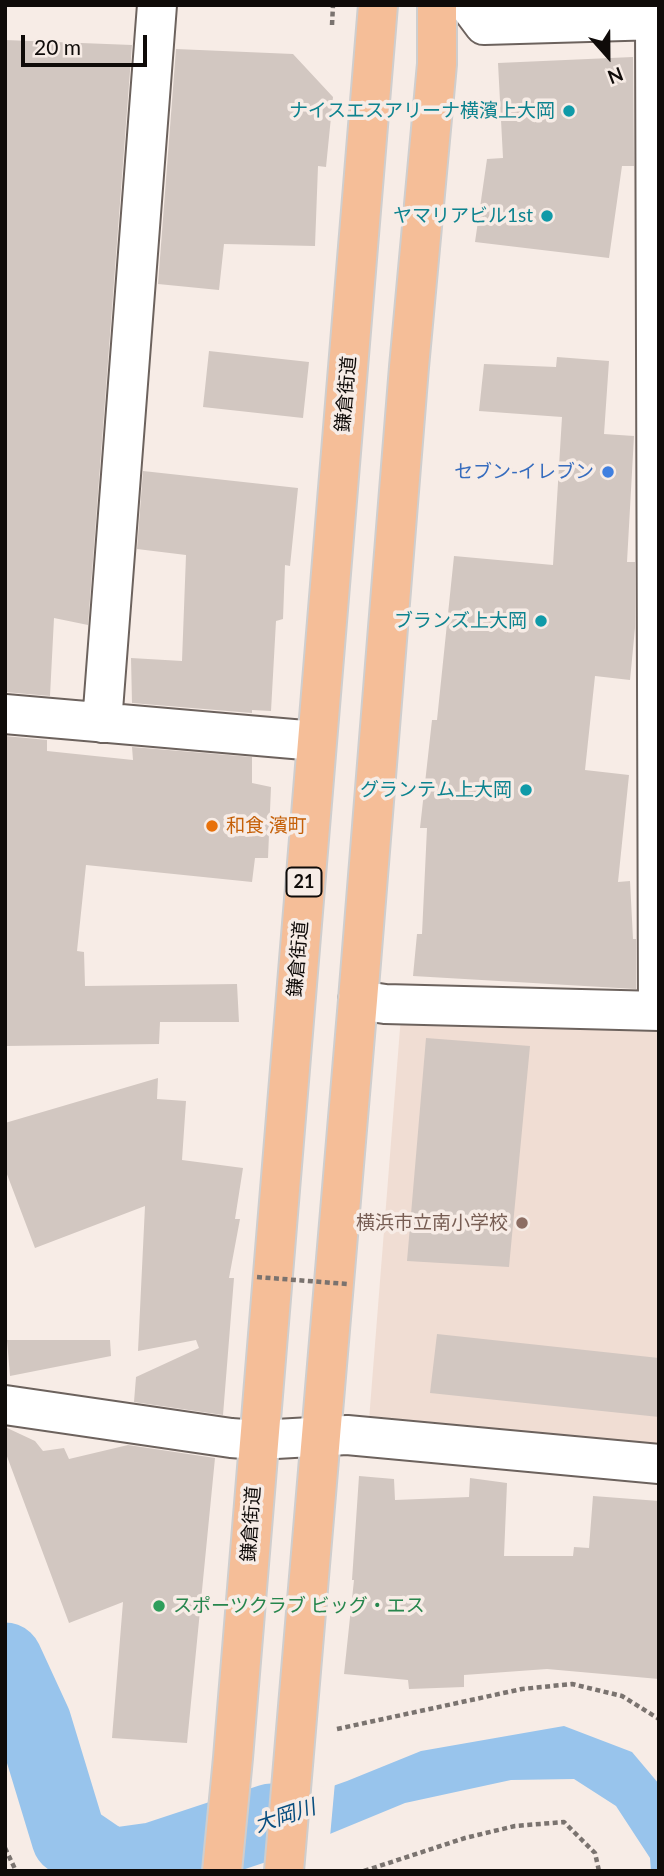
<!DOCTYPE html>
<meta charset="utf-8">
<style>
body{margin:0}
#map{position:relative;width:664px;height:1876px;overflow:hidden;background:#f7ece6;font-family:Lato,sans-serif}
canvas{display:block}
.frame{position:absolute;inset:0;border:7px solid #0f0b09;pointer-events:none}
.north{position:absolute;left:573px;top:21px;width:70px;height:70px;-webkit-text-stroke:5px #f7ece6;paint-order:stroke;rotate:159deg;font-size:19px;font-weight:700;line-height:28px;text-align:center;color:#0f0b09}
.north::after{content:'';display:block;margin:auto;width:24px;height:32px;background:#0f0b09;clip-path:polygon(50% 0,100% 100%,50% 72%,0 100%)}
.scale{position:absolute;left:21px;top:35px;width:126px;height:32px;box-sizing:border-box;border:4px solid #0f0b09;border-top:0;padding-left:9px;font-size:21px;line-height:24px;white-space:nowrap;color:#0f0b09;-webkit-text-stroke:5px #f7ece6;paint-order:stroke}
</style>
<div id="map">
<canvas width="664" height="1876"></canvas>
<div class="frame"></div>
<div class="north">N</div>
<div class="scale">20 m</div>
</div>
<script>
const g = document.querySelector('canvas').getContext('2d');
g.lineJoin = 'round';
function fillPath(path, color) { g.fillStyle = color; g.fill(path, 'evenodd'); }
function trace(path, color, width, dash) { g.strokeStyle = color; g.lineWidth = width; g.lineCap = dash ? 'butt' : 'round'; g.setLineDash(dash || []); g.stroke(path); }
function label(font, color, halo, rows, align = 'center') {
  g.font = font + ' Lato,"Noto Sans JP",sans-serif'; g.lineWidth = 7; g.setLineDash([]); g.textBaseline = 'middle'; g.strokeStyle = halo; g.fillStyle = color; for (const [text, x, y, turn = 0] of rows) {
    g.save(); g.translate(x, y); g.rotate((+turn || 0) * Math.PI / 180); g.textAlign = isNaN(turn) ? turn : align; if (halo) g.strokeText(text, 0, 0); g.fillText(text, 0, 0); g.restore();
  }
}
fillPath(new Path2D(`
 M401,1016L659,1027V1447L369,1420Z`), '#f0ddd3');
fillPath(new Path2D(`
 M564,1726L632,1752L659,1784V1871H651L650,1858L616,1806L574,1779L511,1780L405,1803L240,1871H172V1843L347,1781L421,1751Z`), '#98c4ec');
fillPath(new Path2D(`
 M335,1782L330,1837L249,1871H184L186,1835Z`), '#f7ece6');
trace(new Path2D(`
 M5,1660L34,1723L69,1838L110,1866L153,1860L271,1821`), '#98c4ec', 75);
fillPath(new Path2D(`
 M5,40L132,45L88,625L54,618L50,696L5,692Z
 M176,49L293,54L333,97L326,167L318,166L315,246L224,244L219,290L158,284Z
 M633,57L634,166H622L609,258L475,242L487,159L503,158L498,63Z
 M209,351L309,362L303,418L203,407Z
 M557,357L609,361L604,434L634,436L627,562H635V628L630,680L595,676L585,770L629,775L618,882L630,881L633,939H636V989L413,976L417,934H422L427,828H420L432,720H437L454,556L553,565L562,417L479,411L484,364L556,367Z
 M143,471L298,488L290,566L285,565L283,619L276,621L271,711L252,710V713L132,703L131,658L182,661L186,555L137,549Z
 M5,736L47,740V751L133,760L132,747L252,757V783L271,787L268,858H255L252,882L86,865L77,951L84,952L85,986L237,984L239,1022H160L159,1044L5,1046Z
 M426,1038L530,1046L509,1267L407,1261Z
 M158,1078L157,1099L186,1101L182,1160L243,1168L235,1219H240L229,1278H234L223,1415L134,1402L136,1377L199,1348L196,1340L138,1351L145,1206L35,1248L5,1169V1123Z
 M437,1334L659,1358V1417L430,1393Z
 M7,1340H110L111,1356L10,1376Z
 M5,1427L35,1441L43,1451L64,1448L69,1459L128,1445L215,1458L187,1743L112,1738L123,1602L69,1623L5,1451Z
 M359,1476L394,1479L395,1500L469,1497L470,1478L507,1483L504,1556H573L574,1547L589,1548L593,1496L659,1501V1679L547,1669L464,1675V1687L409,1689L408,1680L344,1674L354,1580H352Z`), '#d2c7c1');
const street = new Path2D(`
 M469,5L484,25L659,20
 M655,21L658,1011
 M5,714L316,741
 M102,723L157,5
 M358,1000L385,1004L659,1011
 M5,1405L231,1438L258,1440L347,1435L659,1464`);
const primary = new Path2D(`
 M222,1871L233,1758L378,5
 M284,1871L358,1000L409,367L437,64V5`);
trace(street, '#6c625d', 42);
trace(primary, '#cfcece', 42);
trace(new Path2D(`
 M332,25L333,5
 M337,1729L522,1689L572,1684L622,1696L659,1719
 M5,1848L16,1871
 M364,1871L465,1838L515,1826L564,1822L595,1853L599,1871`), '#7a736f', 4.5, [5, 3.5]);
trace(street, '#fff', 38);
trace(primary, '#f5be98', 38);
trace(new Path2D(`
 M257,1277L347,1284`), '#7a736f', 4.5, [5, 3.5]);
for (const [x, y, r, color] of [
 [569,111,7,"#0f9aa8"],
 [547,216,7,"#0f9aa8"],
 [608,472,7,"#3f7fe0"],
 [541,621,7,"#0f9aa8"],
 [526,790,7,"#0f9aa8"],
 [212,826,7,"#e8710a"],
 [522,1223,7,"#8d6e63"],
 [159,1606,7,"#2e9e5b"]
]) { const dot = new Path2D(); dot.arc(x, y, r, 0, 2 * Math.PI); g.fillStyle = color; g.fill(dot); trace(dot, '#f7ece6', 2.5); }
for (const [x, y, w] of [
 [304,882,35]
]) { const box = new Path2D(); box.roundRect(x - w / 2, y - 14.5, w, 29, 5); g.fillStyle = '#f7ece6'; g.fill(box); trace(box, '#0f0b09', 2); }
label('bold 18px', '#0f0b09', null, [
 ["21",304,882]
]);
label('19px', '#0d838f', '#f7ece6', [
 ["ナイスエスアリーナ横濱上大岡",555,111],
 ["ヤマリアビル1st",533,216],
 ["ブランズ上大岡",527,621],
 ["グランテム上大岡",512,790]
], 'right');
label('19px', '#0f0b09', '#f7ece6', [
 ["鎌倉街道",346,394,-85],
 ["鎌倉街道",298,959,-85],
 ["鎌倉街道",251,1524,-86]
]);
label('19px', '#366cbe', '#f7ece6', [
 ["セブン-イレブン",594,472]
], 'right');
label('19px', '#c56008', '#f7ece6', [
 ["和食 濱町",226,826]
], 'left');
label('19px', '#785e54', '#f7ece6', [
 ["横浜市立南小学校",508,1223]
], 'right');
label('19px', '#27864d', '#f7ece6', [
 ["スポーツクラブ ビッグ・エス",173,1606]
], 'left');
label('italic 21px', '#084e7f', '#f7ece6', [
 ["大岡川",285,1816,-18]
]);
</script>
